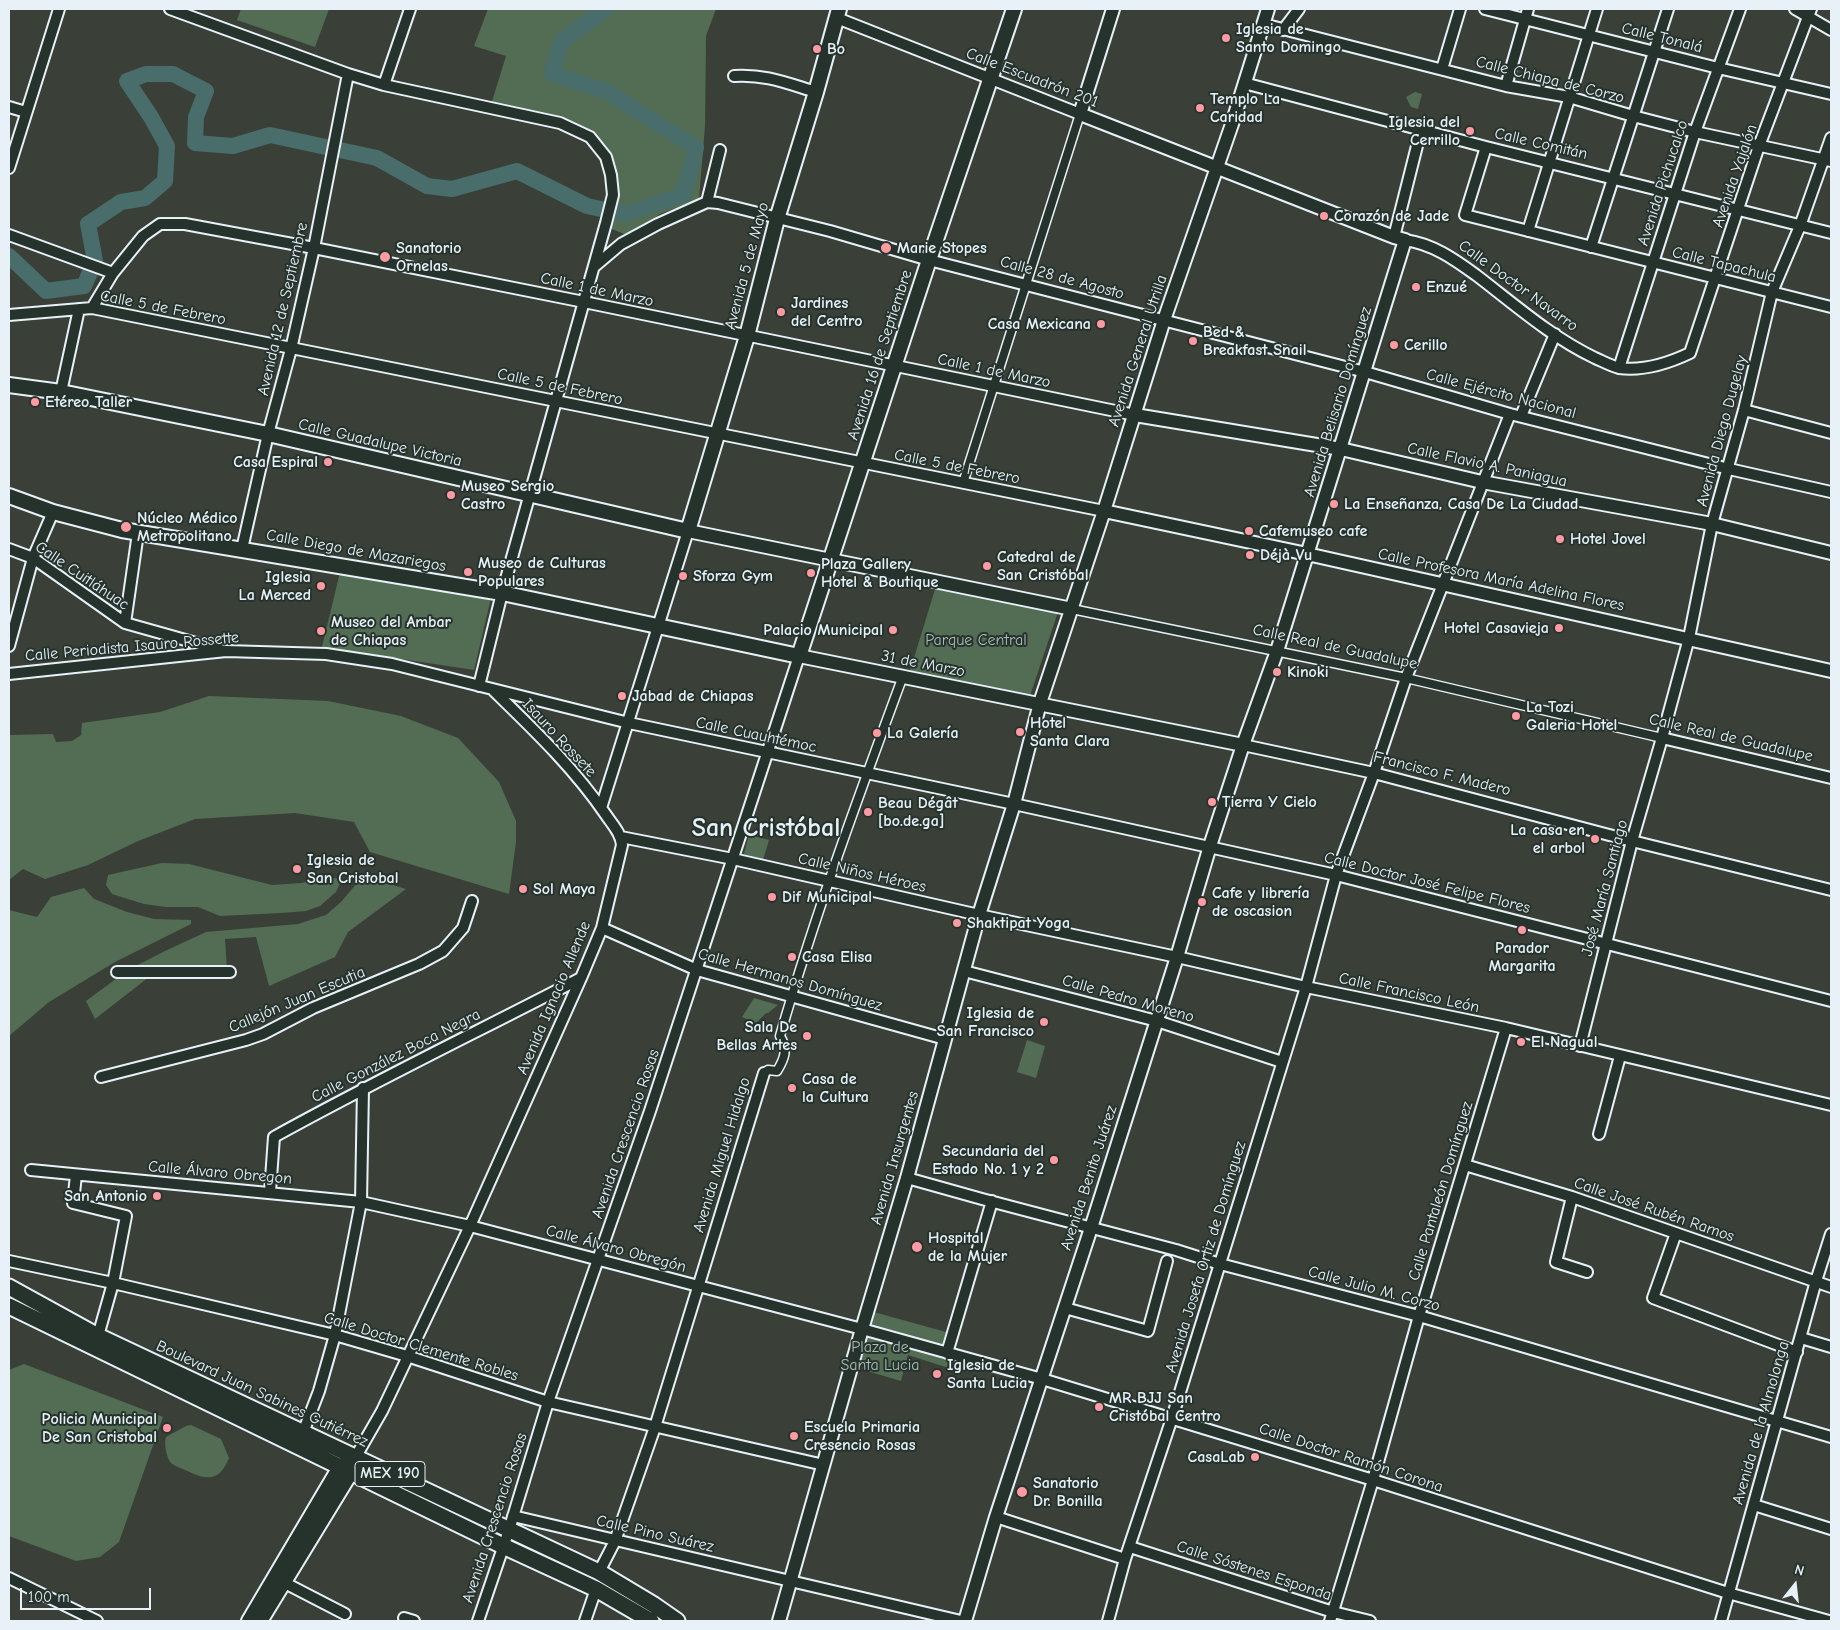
<!DOCTYPE html>
<meta charset="utf-8">
<style>
body{margin:0}
#map{position:relative;width:1840px;height:1630px;overflow:hidden;background:#3a4038;font-family:"Comic Neue",sans-serif}
canvas{display:block}
.frame{position:absolute;inset:0;border:10px solid #e8f1f8;pointer-events:none}
.north{position:absolute;left:1770px;top:1560px;width:50px;height:50px;-webkit-text-stroke:4px #26332d;paint-order:stroke;rotate:16deg;font-size:14px;font-weight:700;line-height:20px;text-align:center;color:#e8f1f8}
.north::after{content:'';display:block;margin:auto;width:18px;height:22px;background:#e8f1f8;clip-path:polygon(50% 0,100% 100%,50% 72%,0 100%)}
.scale{position:absolute;left:20px;top:1588px;width:131px;height:22px;box-sizing:border-box;border:2px solid #e8f1f8;border-top:0;padding-left:6px;font-size:15px;line-height:18px;white-space:nowrap;color:#e8f1f8;-webkit-text-stroke:4px #26332d;paint-order:stroke}
</style>
<div id="map">
<canvas width="1840" height="1630"></canvas>
<div class="frame"></div>
<div class="north">N</div>
<div class="scale">100 m</div>
</div>
<script>
const g = document.querySelector('canvas').getContext('2d');
g.lineJoin = 'round';
function fillPath(path, color) { g.fillStyle = color; g.fill(path, 'evenodd'); }
function trace(path, color, width, dash) { g.strokeStyle = color; g.lineWidth = width; g.lineCap = dash ? 'butt' : 'round'; g.setLineDash(dash || []); g.stroke(path); }
function label(font, color, halo, rows, align = 'center') {
  g.font = font + ' "Comic Neue",sans-serif'; g.lineWidth = 4; g.setLineDash([]); g.textBaseline = 'middle'; g.strokeStyle = halo; g.fillStyle = color; for (const [text, x, y, turn = 0] of rows) {
    g.save(); g.translate(x, y); g.rotate((+turn || 0) * Math.PI / 180); g.textAlign = isNaN(turn) ? turn : align; if (halo) g.strokeText(text, 0, 0); g.fillText(text, 0, 0); g.restore();
  }
}
fillPath(new Path2D(`
 M241,9H329L315,47L237,20Z
 M488,9H716L706,36L705,126L699,199L660,214L629,236L607,227L614,174L591,136L490,108L506,56L474,46Z
 M1415,92L1422,94L1418,109L1411,107L1406,97Z
 M340,572L491,598L474,670L322,647Z
 M936,586L1058,612L1030,696L910,671Z
 M209,696L328,701L401,716L458,738L499,782L516,821V842L509,894L370,852L354,822L295,813L195,819L138,841L88,865L45,879L23,869L9,880V735L53,734L56,742L72,741L81,735L82,723L160,712Z
 M749,835L769,840L763,860L744,854Z
 M162,863L189,864L272,885L302,883L325,877L342,879L336,892L320,906L306,911L281,913L220,916L198,907H166L144,904L112,894L106,885L108,875Z
 M363,876L406,889L348,932L335,957L269,986L256,937L225,939L227,969L158,970L95,1019L86,1001L128,970L165,951L206,932L298,924L326,915L341,902Z
 M84,888L94,899L127,912L154,919L191,920V924L115,962L49,1002L9,1036V910L37,917L51,897Z
 M754,998L778,1005L768,1013H766L756,1023L742,1017Z
 M1027,1040L1045,1046L1036,1078L1017,1072Z
 M870,1311L946,1332L941,1349L867,1328Z
 M865,1333L954,1360L952,1369L908,1355L901,1381L857,1368Z
 M24,1364L163,1417L119,1542L100,1557L76,1561L9,1536V1370Z
 M191,1425L221,1439L229,1458C219,1483 206,1480 185,1470C181,1468 174,1466 171,1463C166,1457 164,1443 166,1437L186,1426Z`), '#526d54');
trace(new Path2D(`
 M9,256L46,291L84,286L95,261L88,224L121,202L145,198L165,181L167,146L151,117L127,81L146,74H173L206,91L196,117L195,143L233,146L270,135L377,158L427,186L452,189L517,171L587,206L625,214L683,195L696,148L606,91L552,74L561,42L605,9`), '#486d6b', 16);
const pedestrian = new Path2D(`
 M963,483L1080,114
 M1072,609L1406,678L1662,738
 M764,1073L768,1070L777,1071C785,1058 788,1049 780,1036C815,914 859,795 903,676`);
const minor = new Path2D(`
 M170,9L348,74L384,85L560,123L590,137L606,157L611,175L613,195L606,223L502,593L479,686
 M1485,9L1718,68L1831,94
 M1795,9L1831,30
 M837,18L1080,114
 M1263,24L1506,86L1569,97L1633,116L1695,132L1831,161
 M1283,30L1299,9
 M1442,69L1460,9
 M734,76C765,74 786,83 816,92
 M1244,83L1486,147L1831,233
 M384,85L410,9
 M1506,86L1528,9
 M9,107L26,112
 M1486,147L1465,215L1831,307
 M9,168L59,9
 M707,202L720,150
 M1528,231L1597,9
 M9,235L113,273
 M1394,237L1421,130
 M1405,240C1433,244 1454,259 1476,275C1514,304 1551,337 1595,358C1602,361 1611,366 1619,368C1642,371 1669,363 1690,353L1759,146L1811,9
 M1591,247L1668,9
 M595,266L621,244L658,224L707,202L718,203L830,231L929,260L1365,372L1510,414L1729,469L1831,492
 M92,308L113,273L143,236L160,224H185L314,248L584,302L1135,415
 M9,315L92,308L1104,511
 M1619,368L1695,132L1740,9
 M61,392L79,309
 M1744,410L1831,433
 M1521,416L1555,334
 M9,549L33,558L125,623L221,650
 M242,549L268,434L291,349L314,248L348,74
 M125,623L138,533
 M9,646L33,558L53,512
 M9,674L226,651L326,654L392,664L629,723L1014,804L1336,875L1831,1001
 M1662,738L1831,778
 M1243,745L1374,773L1632,841L1831,890
 M601,808L688,531
 M621,837L733,859L979,915L1177,957L1306,987L1506,1028L1831,1105
 M602,928L697,970L945,1039
 M964,971L1157,1021L1282,1062
 M117,972H230
 M1580,1046L1632,841L1662,738L1689,638L1712,524L1744,410L1772,292L1800,226L1831,138
 M101,1077L246,1040L263,1034L313,1008L419,964L443,951L463,928L472,901
 M1599,1134L1620,1056
 M1465,1165L1572,1197L1831,1287
 M31,1170L361,1202L470,1226L862,1329L1042,1379L1373,1480L1728,1593L1829,1621
 M76,1175L73,1203L126,1216L113,1283L98,1336
 M907,1178L982,1199L1176,1250L1220,1264L1419,1316L1831,1437
 M270,1192L274,1137C375,1081 479,1031 581,978
 M1572,1197L1556,1262L1587,1272
 M1676,1233L1653,1298L1797,1352
 M9,1261L113,1283L335,1335L407,1356L548,1402L824,1465
 M1065,1308L1148,1331L1167,1261
 M1801,1338L1831,1347
 M947,1353L992,1201
 M301,1438L319,1391L335,1335L361,1202L363,1088
 M355,1458L382,1411L470,1226L581,978L602,928L622,845C621,833 612,824 606,815C574,768 534,730 494,691
 M1754,1505L1831,1529
 M513,1516L961,1621
 M996,1517L1125,1559
 M1130,1547L1333,1612L1370,1621
 M599,1572L615,1541L655,1427L764,1073
 M9,1578L97,1621
 M283,1582L345,1614
 M404,1618L414,1621
 M478,1621L509,1530L548,1402L650,1111L799,656
 M585,1621L596,1589
 M1108,1621L1125,1559L1172,1418L1306,987L1336,875L1374,773L1406,678L1510,414
 M1330,1621L1373,1480L1419,1316L1506,1028
 M1721,1621L1816,1281L1831,1234`);
const tertiary = new Path2D(`
 M1135,415L1341,449L1482,482L1712,524L1831,553
 M1104,511L1307,554L1831,671
 M688,531L1072,609
 M799,656L1243,745
 M779,1621L862,1329L907,1178L979,915L1014,804L1040,703L1104,511L1164,320L1232,124L1268,9
 M965,1621L996,1517L1091,1228L1177,957L1210,846L1243,745L1277,651L1405,240L1394,237L1080,114L1113,9`);
const secondary = new Path2D(`
 M9,385L61,392L268,434L688,531L747,336L777,219L816,92L839,9
 M9,496L53,512L122,530L502,593L799,656L929,260L1014,9
 M249,1621L340,1467L350,1461
 M260,1621L351,1472L354,1461`);
const primary = new Path2D(`
 M9,1287L98,1336L599,1572L654,1605L677,1621
 M9,1306L503,1546L596,1589L651,1621`);
trace(pedestrian, '#e8f1f8', 11);
trace(minor, '#e8f1f8', 14);
trace(tertiary, '#e8f1f8', 16);
trace(secondary, '#e8f1f8', 18);
trace(primary, '#e8f1f8', 19);
trace(pedestrian, '#26332d', 8);
trace(minor, '#26332d', 10);
trace(tertiary, '#26332d', 12);
trace(secondary, '#26332d', 14);
trace(primary, '#26332d', 15);
for (const [x, y, r, color] of [
 [1226,38,5,"#ff9aa2"],
 [817,49,5,"#ff9aa2"],
 [1200,108,5,"#ff9aa2"],
 [1470,131,5,"#ff9aa2"],
 [1324,216,5,"#ff9aa2"],
 [886,248,6,"#ff9aa2"],
 [385,257,6,"#ff9aa2"],
 [1416,287,5,"#ff9aa2"],
 [781,312,5,"#ff9aa2"],
 [1101,324,5,"#ff9aa2"],
 [1193,341,5,"#ff9aa2"],
 [1394,345,5,"#ff9aa2"],
 [35,402,5,"#ff9aa2"],
 [328,462,5,"#ff9aa2"],
 [451,495,5,"#ff9aa2"],
 [1334,504,5,"#ff9aa2"],
 [126,527,6,"#ff9aa2"],
 [1249,531,5,"#ff9aa2"],
 [1560,539,5,"#ff9aa2"],
 [1250,555,5,"#ff9aa2"],
 [987,566,5,"#ff9aa2"],
 [468,572,5,"#ff9aa2"],
 [811,573,5,"#ff9aa2"],
 [683,576,5,"#ff9aa2"],
 [321,586,5,"#ff9aa2"],
 [1559,628,5,"#ff9aa2"],
 [893,630,5,"#ff9aa2"],
 [321,631,5,"#ff9aa2"],
 [1277,672,5,"#ff9aa2"],
 [622,696,5,"#ff9aa2"],
 [1516,716,5,"#ff9aa2"],
 [1020,732,5,"#ff9aa2"],
 [877,733,5,"#ff9aa2"],
 [1212,802,5,"#ff9aa2"],
 [868,812,5,"#ff9aa2"],
 [1595,839,5,"#ff9aa2"],
 [297,869,5,"#ff9aa2"],
 [523,889,5,"#ff9aa2"],
 [772,897,5,"#ff9aa2"],
 [1202,902,5,"#ff9aa2"],
 [957,923,5,"#ff9aa2"],
 [1522,930,5,"#ff9aa2"],
 [792,957,5,"#ff9aa2"],
 [1044,1022,5,"#ff9aa2"],
 [807,1036,5,"#ff9aa2"],
 [1521,1042,5,"#ff9aa2"],
 [792,1088,5,"#ff9aa2"],
 [1054,1160,5,"#ff9aa2"],
 [157,1196,5,"#ff9aa2"],
 [917,1247,6,"#ff9aa2"],
 [937,1374,5,"#ff9aa2"],
 [1099,1407,5,"#ff9aa2"],
 [167,1428,5,"#ff9aa2"],
 [794,1436,5,"#ff9aa2"],
 [1255,1457,5,"#ff9aa2"],
 [1022,1492,6,"#ff9aa2"]
]) { const dot = new Path2D(); dot.arc(x, y, r, 0, 2 * Math.PI); g.fillStyle = color; g.fill(dot); trace(dot, '#26332d', 2); }
for (const [x, y, w] of [
 [390,1474,70]
]) { const box = new Path2D(); box.roundRect(x - w / 2, y - 12.5, w, 25, 4); g.fillStyle = '#26332d'; g.fill(box); trace(box, '#e8f1f8', 1); }
label('bold 15px', '#e8f1f8', null, [
 ["MEX 190",390,1474]
]);
label('bold 16px', '#e8f1f8', '#26332d', [
 ["Iglesia de",1236,29],
 ["Santo Domingo",1236,47],
 ["Bo",827,49],
 ["Templo La",1210,99],
 ["Caridad",1210,117],
 ["Iglesia del",1460,122,"right"],
 ["Cerrillo",1460,140,"right"],
 ["Corazón de Jade",1334,216],
 ["Sanatorio",396,248],
 ["Ornelas",396,266],
 ["Marie Stopes",897,248],
 ["Enzué",1426,287],
 ["Jardines",791,303],
 ["del Centro",791,321],
 ["Casa Mexicana",1091,324,"right"],
 ["Bed &",1203,332],
 ["Breakfast Snail",1203,350],
 ["Cerillo",1404,345],
 ["Etéreo Taller",45,402],
 ["Casa Espiral",318,462,"right"],
 ["Museo Sergio",461,486],
 ["Castro",461,504],
 ["La Enseñanza, Casa De La Ciudad",1344,504],
 ["Núcleo Médico",137,518],
 ["Metropolitano",137,536],
 ["Cafemuseo cafe",1259,531],
 ["Hotel Jovel",1570,539],
 ["Déjà Vu",1260,555],
 ["Catedral de",997,557],
 ["San Cristóbal",997,575],
 ["Museo de Culturas",478,563],
 ["Populares",478,581],
 ["Plaza Gallery",821,564],
 ["Hotel & Boutique",821,582],
 ["Sforza Gym",693,576],
 ["Iglesia",311,577,"right"],
 ["La Merced",311,595,"right"],
 ["Museo del Ambar",331,622],
 ["de Chiapas",331,640],
 ["Hotel Casavieja",1549,628,"right"],
 ["Palacio Municipal",883,630,"right"],
 ["Kinoki",1287,672],
 ["Jabad de Chiapas",632,696],
 ["La Tozi",1526,707],
 ["Galeria Hotel",1526,725],
 ["Hotel",1030,723],
 ["Santa Clara",1030,741],
 ["La Galería",887,733],
 ["Tierra Y Cielo",1222,802],
 ["Beau Dégât",878,803],
 ["[bo.de.ga]",878,821],
 ["La casa en",1585,830,"right"],
 ["el arbol",1585,848,"right"],
 ["Iglesia de",307,860],
 ["San Cristobal",307,878],
 ["Sol Maya",533,889],
 ["Cafe y librería",1212,893],
 ["de oscasion",1212,911],
 ["Dif Municipal",782,897],
 ["Shaktipat Yoga",967,923],
 ["Parador",1522,948,"center"],
 ["Margarita",1522,966,"center"],
 ["Casa Elisa",802,957],
 ["Iglesia de",1034,1013,"right"],
 ["San Francisco",1034,1031,"right"],
 ["Sala De",797,1027,"right"],
 ["Bellas Artes",797,1045,"right"],
 ["El Nagual",1531,1042],
 ["Casa de",802,1079],
 ["la Cultura",802,1097],
 ["Secundaria del",1044,1151,"right"],
 ["Estado No. 1 y 2",1044,1169,"right"],
 ["San Antonio",147,1196,"right"],
 ["Hospital",928,1238],
 ["de la Mujer",928,1256],
 ["Iglesia de",947,1365],
 ["Santa Lucia",947,1383],
 ["MR BJJ San",1109,1398],
 ["Cristóbal Centro",1109,1416],
 ["Policia Municipal",157,1419,"right"],
 ["De San Cristobal",157,1437,"right"],
 ["Escuela Primaria",804,1427],
 ["Cresencio Rosas",804,1445],
 ["CasaLab",1245,1457,"right"],
 ["Sanatorio",1033,1483],
 ["Dr. Bonilla",1033,1501]
], 'left');
label('16px', '#e8f1f8', '#26332d', [
 ["Calle Tonalá",1662,38,14],
 ["Calle Escuadrón 201",1032,78,21],
 ["Calle Chiapa de Corzo",1550,80,14],
 ["Calle Comitán",1541,144,13],
 ["Avenida Yajalón",1735,176,-71],
 ["Avenida Pichucalco",1663,183,-72],
 ["Calle Tapachula",1724,265,14],
 ["Avenida 5 de Mayo",747,266,-75],
 ["Calle 28 de Agosto",1062,278,15],
 ["Calle Doctor Navarro",1518,286,36],
 ["Calle 1 de Marzo",597,290,12],
 ["Calle 5 de Febrero",163,308,11],
 ["Avenida 12 de Septiembre",283,309,-77],
 ["Avenida General Utrilla",1138,351,-72],
 ["Avenida 16 de Septiembre",880,355,-72],
 ["Calle 1 de Marzo",994,371,12],
 ["Calle 5 de Febrero",560,387,12],
 ["Calle Ejército Nacional",1501,394,15],
 ["Avenida Belisario Domínguez",1338,402,-73],
 ["Avenida Diego Dugelay",1722,431,-75],
 ["Calle Guadalupe Victoria",380,443,13],
 ["Calle Flavio A. Paniagua",1487,465,12],
 ["Calle 5 de Febrero",957,467,11],
 ["Calle Diego de Mazariegos",356,551,10],
 ["Calle Cuitláhuac",82,576,34],
 ["Calle Profesora María Adelina Flores",1501,580,12],
 ["Calle Periodista Isauro Rossette",132,647,-5],
 ["Calle Real de Guadalupe",1335,647,12],
 ["31 de Marzo",923,664,11],
 ["Calle Cuauhtémoc",756,735,12],
 ["Isauro Rossete",559,738,47],
 ["Calle Real de Guadalupe",1731,738,13],
 ["Francisco F. Madero",1442,774,14],
 ["Calle Niños Héroes",862,873,13],
 ["Calle Doctor José Felipe Flores",1427,883,14],
 ["José María Santiago",1605,888,-75],
 ["Calle Hermanos Domínguez",790,980,16],
 ["Calle Francisco León",1409,993,12],
 ["Avenida Ignacio Allende",554,998,-67],
 ["Calle Pedro Moreno",1128,999,16],
 ["Callejón Juan Escutia",297,1000,-23],
 ["Calle González Boca Negra",396,1056,-27],
 ["Avenida Crescencio Rosas",626,1134,-71],
 ["Avenida Miguel Hidalgo",722,1155,-73],
 ["Avenida Insurgentes",895,1158,-74],
 ["Calle Álvaro Obregon",220,1173,5],
 ["Avenida Benito Juárez",1089,1178,-72],
 ["Calle Pantaleón Domínguez",1441,1191,-73],
 ["Calle José Rubén Ramos",1654,1210,19],
 ["Calle Álvaro Obregón",616,1249,15],
 ["Avenida Josefa Ortiz de Domínguez",1206,1257,-73],
 ["Calle Julio M. Corzo",1374,1289,15],
 ["Calle Doctor Clemente Robles",421,1347,17],
 ["Boulevard Juan Sabines Gutiérrez",262,1394,25],
 ["Avenida de la Almolonga",1761,1423,-74],
 ["Calle Doctor Ramón Corona",1351,1458,18],
 ["Avenida Crescencio Rosas",495,1518,-72],
 ["Calle Pino Suárez",655,1534,13],
 ["Calle Sóstenes Esponda",1254,1571,18]
]);
label('16px', '#acbcb6', '#26332d', [
 ["Parque Central",976,640],
 ["Plaza de",880,1347],
 ["Santa Lucia",880,1365]
]);
label('bold 26px', '#e8f1f8', '#26332d', [
 ["San Cristóbal",766,829]
]);
</script>
